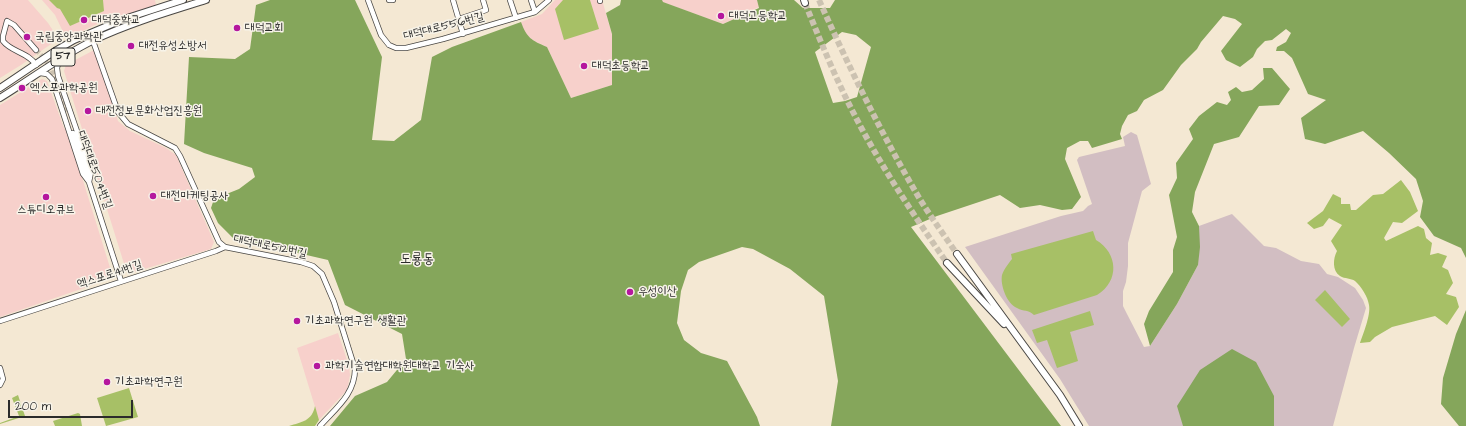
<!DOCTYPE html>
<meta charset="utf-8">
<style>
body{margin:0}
#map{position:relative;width:1466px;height:426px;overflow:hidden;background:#f4e8d3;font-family:"Architects Daughter",sans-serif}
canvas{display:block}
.scale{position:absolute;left:8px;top:400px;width:125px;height:18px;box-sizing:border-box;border:2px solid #2b2b2b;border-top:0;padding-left:5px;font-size:12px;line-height:14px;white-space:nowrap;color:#2b2b2b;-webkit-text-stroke:3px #f7f3e8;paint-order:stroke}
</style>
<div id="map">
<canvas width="1466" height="426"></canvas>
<div class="scale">200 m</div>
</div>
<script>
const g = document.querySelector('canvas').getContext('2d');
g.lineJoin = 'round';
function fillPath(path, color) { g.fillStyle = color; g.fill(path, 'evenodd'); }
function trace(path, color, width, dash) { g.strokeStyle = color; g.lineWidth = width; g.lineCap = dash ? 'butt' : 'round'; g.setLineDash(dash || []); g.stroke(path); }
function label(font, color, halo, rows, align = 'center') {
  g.font = font + ' "Architects Daughter","Poor Story",sans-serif'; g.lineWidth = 3; g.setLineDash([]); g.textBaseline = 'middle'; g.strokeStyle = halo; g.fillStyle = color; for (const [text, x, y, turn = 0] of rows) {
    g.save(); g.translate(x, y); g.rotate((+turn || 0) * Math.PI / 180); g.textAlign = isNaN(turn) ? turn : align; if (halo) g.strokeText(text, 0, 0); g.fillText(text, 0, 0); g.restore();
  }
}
fillPath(new Path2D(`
 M0,0H28L48,23L54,32V42L21,65L0,78Z
 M42,0H155L156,5L95,25L68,38L65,36L55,15Z
 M555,0H598V1L602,0L612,34V85L571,98L547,47L536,42L525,34L521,22L542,14Z
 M662,0H757L759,7L723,24L662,2Z
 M94,50L97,53L118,121L130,131L166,148L176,155L214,242L211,249L131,273L126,270L64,71L66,65Z
 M42,79L47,81L64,128L68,132L112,274L110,279L0,317V105Z
 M338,333L349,366L350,375L348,386L346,391L319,420L297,348Z`), '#f7d0cb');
fillPath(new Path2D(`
 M1131,132L1137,135L1151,184L1142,191L1128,243V266L1126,282L1123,291V306L1127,314L1144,347L1150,346L1177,304L1198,265L1199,226L1232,214L1264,246L1276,248L1301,261L1319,264L1327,274L1338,277L1355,288L1363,300L1366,308L1354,348L1333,426H1089L1060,379L965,247L1061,216L1083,211L1088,206L1092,204L1077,160L1079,157L1125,146L1123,137Z`), '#d2bec2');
fillPath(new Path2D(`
 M49,0H103L104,11L70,26L60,9L57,8Z
 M563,0H590L599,29L564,40L555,9Z
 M1401,180L1410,192L1418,211L1402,223L1393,222L1384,238L1386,241L1418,226L1424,229L1426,238L1432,243L1430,255L1438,253L1447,256L1442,267L1448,270L1453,283L1446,294L1456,297L1459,307L1447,325L1435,316L1392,327L1375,337L1370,342L1360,343C1363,334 1371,315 1369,305C1368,297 1361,286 1355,281C1351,278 1345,279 1340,276C1332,271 1333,258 1337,251L1331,241L1342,225L1329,218L1323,226L1314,229L1307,223L1323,211L1333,194L1341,198V204H1350L1351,210H1356L1373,195L1383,194Z
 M1093,231L1096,240C1118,253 1120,281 1097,295L1034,315C1028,309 1024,312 1017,308C1007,304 1000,285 1002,275C1004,269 1009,263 1012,259L1011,254Z
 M1325,290L1350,319L1342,327L1315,300Z
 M1090,311L1094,325L1070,332L1078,361L1057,368L1047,340L1037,343L1032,330Z
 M129,388L138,417L106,426L97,398Z
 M18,395L25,416L0,424V423L19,416L12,398Z
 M315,406L319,420L315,426H289C302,422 312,421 315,406Z
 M78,413L80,414L82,426H55L53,421Z`), '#a7c066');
fillPath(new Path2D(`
 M270,0H355L382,57L372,140L394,141L421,120L432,57L452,47L521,22C527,38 531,40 547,47L571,98L612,85V34L606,13L620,5L621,0H662L663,2L723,24L759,8L757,0H794L803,8H830L835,0H1466V258L1461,248L1434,236L1420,217L1423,201L1416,179L1389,153L1363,131L1325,144L1305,139L1301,118L1326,100L1308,94L1292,58L1284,51H1276L1277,47L1286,42L1291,33L1286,29L1272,40L1265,41L1257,49L1253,57L1240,67L1226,60L1221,51L1242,24L1235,19L1223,16L1201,42L1197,49L1181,65L1163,90L1144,100L1137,111L1128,115L1122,126L1120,134L1122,139L1092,148L1088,141H1080L1067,148L1065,159L1081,197L1072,209L1062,210L1040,205L1020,208L1000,195L937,216L911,227L1061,426H831L838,381L824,296L790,269L753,249L742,247L699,262L688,270L681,291L677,323L684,340L701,353L727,361L757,417L760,426H330L355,396L387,382L406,359L402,334L345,305L328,260L233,238L218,223L211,208L214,199L239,189L255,177L252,168L204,153L184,144L189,57L235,59L250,49L256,5ZM842,32L856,35L871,47L857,97L845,101L833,103L815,52Z
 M1263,68H1272L1290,89L1279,105L1259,106L1239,137L1214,144L1195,192L1192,212L1199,226L1200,247L1198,265L1177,304L1150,346L1144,324L1149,311L1173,272V250L1177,237L1169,195L1177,178L1176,163L1193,139L1189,129L1199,116L1217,102L1227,105L1231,100L1228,92L1236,87L1242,92L1252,90L1264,79Z
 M1466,310V426H1459L1441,404L1443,378L1456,334Z
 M1232,349L1256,362L1274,396V426H1183L1177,406L1200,370Z`), '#85a65b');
trace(new Path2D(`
 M36,50C54,66 59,90 66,113`), '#ccc2b1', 4.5, [4.5, 2]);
trace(new Path2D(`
 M819,0C849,67 881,133 918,196C930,216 944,235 957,254
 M805,3C820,40 835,77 853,112C880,165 913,214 947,263`), '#ccc2b1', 6, [6, 3]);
const minor = new Path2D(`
 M368,0L381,35L389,45L396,48H406L443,39L535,12L549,0
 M389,0H393
 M453,0L463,34
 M510,0L516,18
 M531,0L535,12
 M600,0V1
 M459,19L486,10L483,0
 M93,41L118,112L128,124L175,148L180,156L219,242L225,247L301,262L313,266L322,274L334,302L355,369C355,394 336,408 320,426
 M36,50L14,25L7,21L3,36V41C11,52 28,52 36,65
 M59,60L57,68L58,76L91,172L89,182
 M40,73L47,74L52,79L83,174L89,182L121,281
 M73,133L88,177
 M0,321L216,251L225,247
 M0,368L3,379L0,385`);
const major = new Path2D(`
 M804,0L805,3
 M0,88L55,51L74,40L124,19L183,0
 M0,98C31,79 61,56 94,40C130,23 168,12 206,0
 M957,254L1060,395L1079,426
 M947,263L1004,324`);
trace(minor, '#494744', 6);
trace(major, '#494744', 8);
trace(minor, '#fff', 4.5);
trace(major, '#fff', 6);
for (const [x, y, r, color] of [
 [721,16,4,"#b5179e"],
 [84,20,4,"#b5179e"],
 [237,28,4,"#b5179e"],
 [27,37,4,"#b5179e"],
 [131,46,4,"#b5179e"],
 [584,66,4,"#b5179e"],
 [22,88,4,"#b5179e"],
 [88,111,4,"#b5179e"],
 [153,196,4,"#b5179e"],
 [46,197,4,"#b5179e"],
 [630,292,4,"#b5179e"],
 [297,321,4,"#b5179e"],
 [317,366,4,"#b5179e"],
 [107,382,4,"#b5179e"]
]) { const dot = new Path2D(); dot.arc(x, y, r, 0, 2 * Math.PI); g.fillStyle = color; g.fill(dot); trace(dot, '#f7f3e8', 1.5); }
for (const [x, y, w] of [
 [63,57,24]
]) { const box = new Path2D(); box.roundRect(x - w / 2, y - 9, w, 18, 3); g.fillStyle = '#f7f3e8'; g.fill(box); trace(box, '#2b2b2b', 1); }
label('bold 11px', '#2b2b2b', null, [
 ["57",63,57]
]);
label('12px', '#2b2b2b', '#f7f3e8', [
 ["대덕고등학교",729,16],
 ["대덕중학교",92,20],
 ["대덕교회",245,28],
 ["국립중앙과학관",35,37],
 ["대전유성소방서",139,46],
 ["대덕초등학교",592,66],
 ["엑스포과학공원",30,88],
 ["대전정보문화산업진흥원",96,111],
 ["대전마케팅공사",161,196],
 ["스튜디오큐브",46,210,"center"],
 ["우성이산",638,292],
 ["기초과학연구원 생활관",305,321],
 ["과학기술연합대학원대학교 기숙사",325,366],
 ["기초과학연구원",115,382]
], 'left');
label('12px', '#2b2b2b', '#f7f3e8', [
 ["대덕대로556번길",444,27,-14],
 ["대덕대로504번길",94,170,70],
 ["대덕대로512번길",270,247,12],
 ["엑스포로41번길",110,275,-18]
]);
label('14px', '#2b2b2b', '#f7f3e8', [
 ["도룡동",417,260]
]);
</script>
